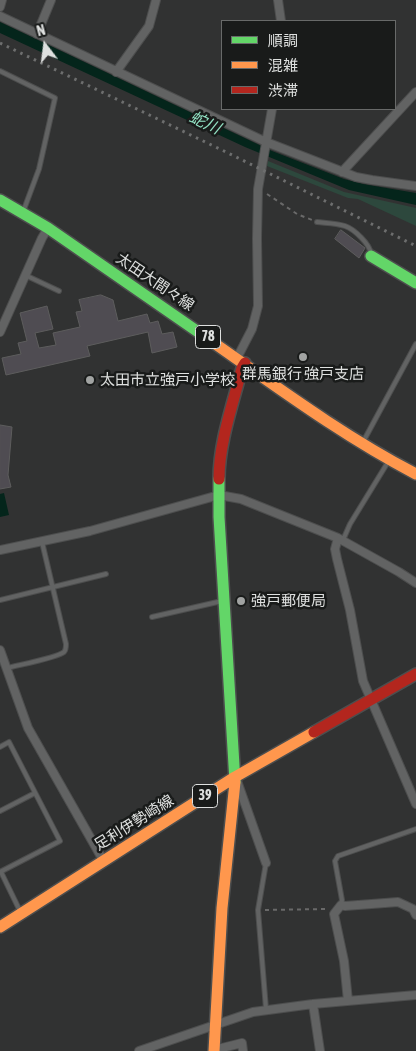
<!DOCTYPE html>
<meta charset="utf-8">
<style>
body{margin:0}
#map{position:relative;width:416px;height:1051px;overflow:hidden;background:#313232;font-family:"Asap Condensed","Noto Sans JP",sans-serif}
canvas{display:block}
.legend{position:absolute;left:221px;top:20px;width:175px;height:90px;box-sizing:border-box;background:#191b1a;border:1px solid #686a69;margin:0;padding:6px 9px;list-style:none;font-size:15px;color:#dee0df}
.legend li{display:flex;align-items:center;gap:10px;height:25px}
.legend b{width:25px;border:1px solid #686a69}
.north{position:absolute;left:20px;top:20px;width:50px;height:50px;-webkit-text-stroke:4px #191b1a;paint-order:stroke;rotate:345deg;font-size:14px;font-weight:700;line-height:20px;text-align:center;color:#dee0df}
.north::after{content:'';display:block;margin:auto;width:18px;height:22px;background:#dee0df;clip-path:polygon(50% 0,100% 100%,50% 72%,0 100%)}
</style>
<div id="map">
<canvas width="416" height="1051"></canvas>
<ul class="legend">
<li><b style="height:6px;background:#63d668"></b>順調</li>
<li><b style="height:6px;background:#ff974d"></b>混雑</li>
<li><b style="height:6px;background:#b3261e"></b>渋滞</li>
</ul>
<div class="north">N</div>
</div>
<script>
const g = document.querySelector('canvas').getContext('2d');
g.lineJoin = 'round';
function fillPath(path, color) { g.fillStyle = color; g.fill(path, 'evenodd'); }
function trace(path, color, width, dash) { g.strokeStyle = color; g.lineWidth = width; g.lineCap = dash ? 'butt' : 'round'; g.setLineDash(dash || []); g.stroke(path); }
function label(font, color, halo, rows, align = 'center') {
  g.font = font + ' "Asap Condensed","Noto Sans JP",sans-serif'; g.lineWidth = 5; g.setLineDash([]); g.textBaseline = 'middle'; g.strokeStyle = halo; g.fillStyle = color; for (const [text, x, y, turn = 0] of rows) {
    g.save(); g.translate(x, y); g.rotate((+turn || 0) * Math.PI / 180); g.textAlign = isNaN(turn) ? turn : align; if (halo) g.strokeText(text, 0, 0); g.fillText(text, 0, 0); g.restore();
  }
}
fillPath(new Path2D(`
 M268,161L344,192L416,208V226L358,199L348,198L267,166Z`), '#2d483d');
fillPath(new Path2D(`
 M0,22L272,151L344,179L363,184L416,193V205L349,190L245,147L0,33Z
 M4,493L9,515L0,517V494Z`), '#04251b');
const building = new Path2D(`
 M341,230L365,248L359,258L335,239Z
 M101,295L113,300L118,321L147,314L150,323L158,321L162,334L173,332L177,347L152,353L148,332L87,346L90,356L6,375L2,358L21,354L18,343L27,341L20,313L47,306L53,329L35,333L39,348L56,345L53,333L80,327L76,312L82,311L79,300Z
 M0,425L12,427L8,475L11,487L0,489Z`);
fillPath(building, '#4f4c52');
trace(building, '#5d5d5d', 1);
const lane = new Path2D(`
 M0,71L55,98L39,169L23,212
 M317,222C326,223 336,223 345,226C354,229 370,244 371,254
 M25,275L59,291
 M363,442L416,344
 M343,540L350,524L388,462
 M0,600L106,574
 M152,617L222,601
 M7,668C18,665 57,658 64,652C66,650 66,647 66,644L42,542
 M0,747L9,742L60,841L0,872
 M0,811L35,793
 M266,863L258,910L266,1009
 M1,872L20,911
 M341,904L342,900L335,861L338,856L416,829`);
const street = new Path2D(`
 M278,0L281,21
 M0,7L2,0
 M0,16L266,142L356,177L372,180L416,186
 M37,34L51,0
 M116,72L149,26L156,0
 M342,172L416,92
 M0,332L42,238L48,228
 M237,358L252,329L258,306L257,238L258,189L272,109
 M338,538L335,549L337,559L350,610L363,681L416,804
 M0,550L90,531L219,495L241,499L338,538L399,572L416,583
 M0,650L28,728L103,860
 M237,781L266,863
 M348,1001L344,961L334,914L341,905L345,906L398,902L413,909L416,915
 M313,1004L320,1051
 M214,1050L242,1043L243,1051
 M139,1051L253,1012L313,1004L416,995`);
const fast = new Path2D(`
 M0,200L48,228L204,336
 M371,256L416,283
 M219,479V517L235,782`);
const slow = new Path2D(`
 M204,336C273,384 341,435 416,474
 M0,927L235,777L314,732
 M214,1051L222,908L235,782`);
const jam = new Path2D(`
 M219,479C219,442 233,404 242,368L245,363
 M314,732L416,674`);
trace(lane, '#4d4e4e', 6);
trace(street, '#4d4e4e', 10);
trace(fast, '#4d4e4e', 14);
trace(slow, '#4d4e4e', 14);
trace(jam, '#4d4e4e', 14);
trace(new Path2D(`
 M267,194L297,214L312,220
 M265,910L328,909`), '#696969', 2, [4, 4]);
trace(lane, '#626363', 4);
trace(street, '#626363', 8);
trace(fast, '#63d668', 11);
trace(slow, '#ff974d', 11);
trace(jam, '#b3261e', 11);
trace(new Path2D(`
 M0,43L226,152L416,246`), '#6d6e6e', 3, [2.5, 5]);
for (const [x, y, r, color] of [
 [303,357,5,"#a1a3a2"],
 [90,380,5,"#a1a3a2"],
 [241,601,5,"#a1a3a2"]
]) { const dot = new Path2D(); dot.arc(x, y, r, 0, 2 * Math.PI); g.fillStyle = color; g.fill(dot); trace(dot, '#191b1a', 2); }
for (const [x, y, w] of [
 [208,337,25],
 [205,796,25]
]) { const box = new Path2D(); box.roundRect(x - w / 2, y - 11.5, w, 23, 4); g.fillStyle = '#191b1a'; g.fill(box); trace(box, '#dee0df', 1); }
label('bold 14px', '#dee0df', null, [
 ["78",208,337],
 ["39",205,796]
]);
label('15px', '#dee0df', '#191b1a', [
 ["太田大間々線",155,282,34],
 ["足利伊勢崎線",134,823,-32]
]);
label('15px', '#dee0df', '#191b1a', [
 ["群馬銀行 強戸支店",303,374,"center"],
 ["太田市立強戸小学校",100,380],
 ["強戸郵便局",251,601]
], 'left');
label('italic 16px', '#91e0c2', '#191b1a', [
 ["蛇川",205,123,25]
]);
</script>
